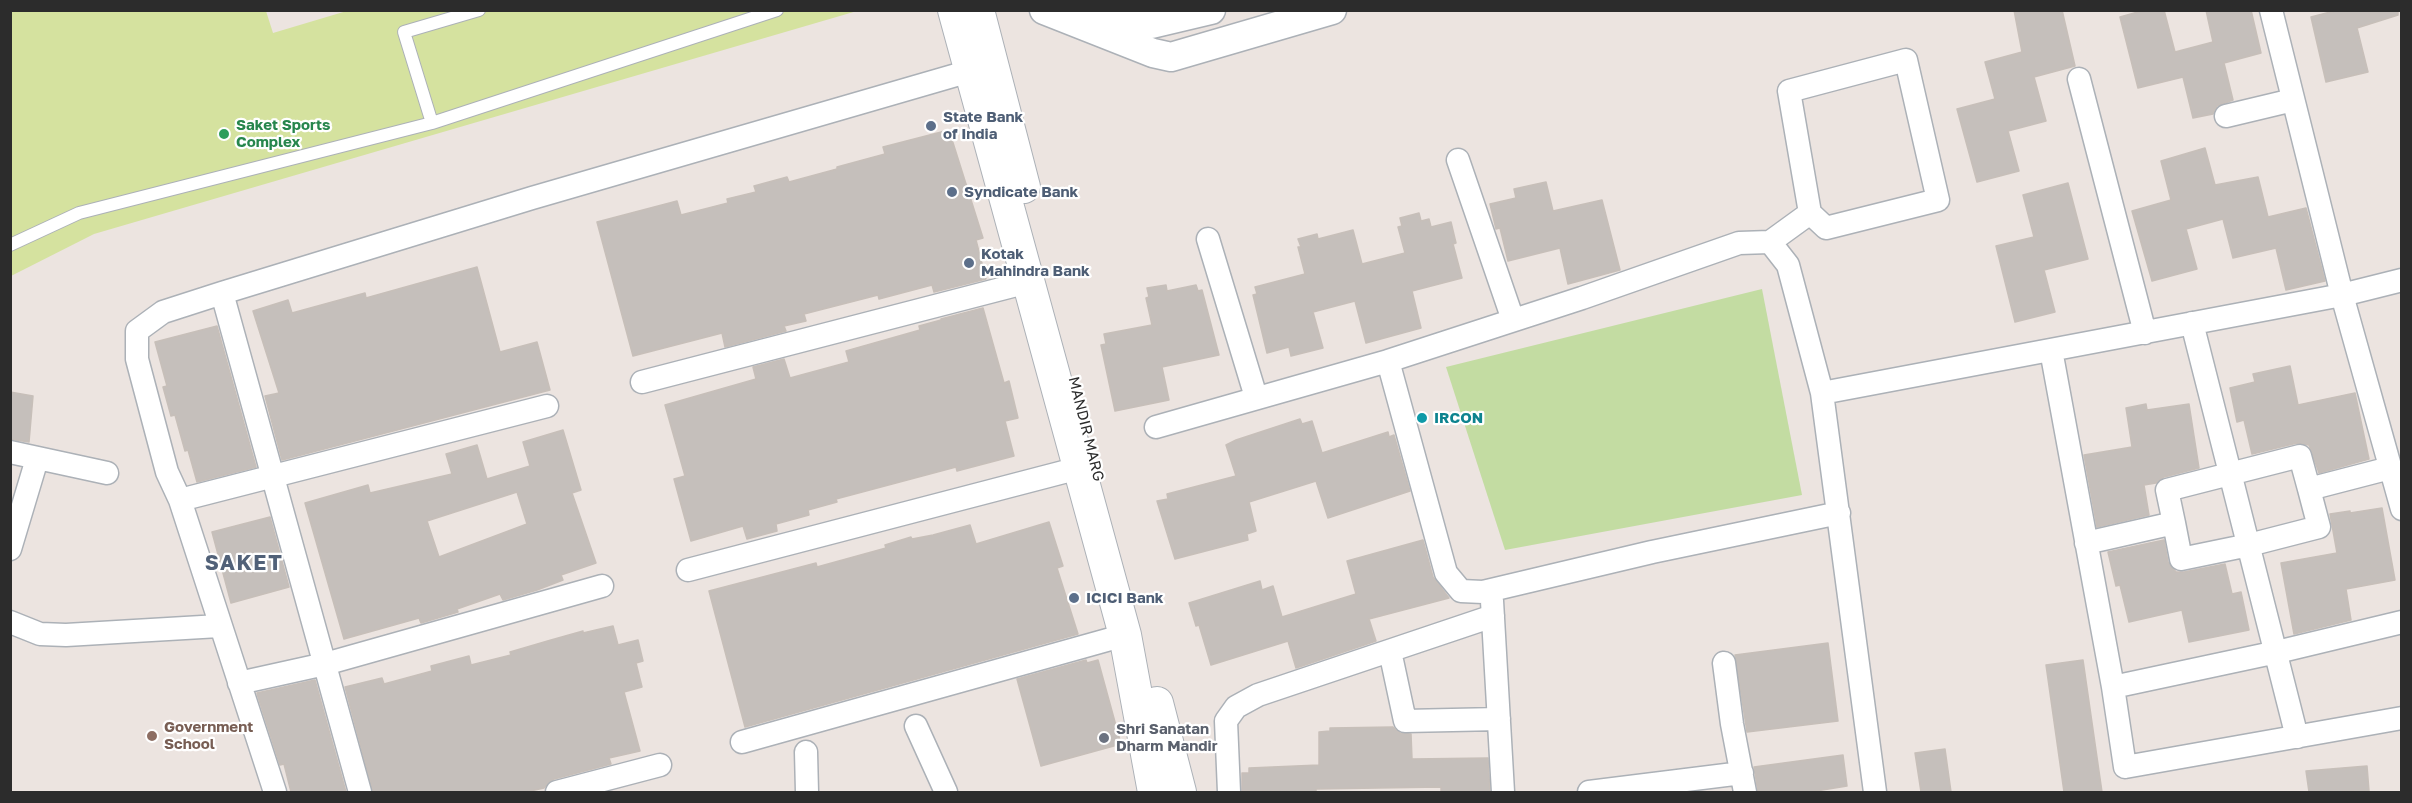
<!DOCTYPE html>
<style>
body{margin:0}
#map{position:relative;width:2412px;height:803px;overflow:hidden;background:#ece4e0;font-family:"Golos Text",sans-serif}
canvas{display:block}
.frame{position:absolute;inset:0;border:12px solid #2c2c2c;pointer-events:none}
</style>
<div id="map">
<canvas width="2412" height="803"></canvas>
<div class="frame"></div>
</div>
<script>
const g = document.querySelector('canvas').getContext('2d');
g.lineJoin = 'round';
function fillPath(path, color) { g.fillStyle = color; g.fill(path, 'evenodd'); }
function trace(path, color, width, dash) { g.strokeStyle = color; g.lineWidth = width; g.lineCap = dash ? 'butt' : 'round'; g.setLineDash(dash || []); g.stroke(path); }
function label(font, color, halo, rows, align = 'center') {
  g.font = font + ' "Golos Text",sans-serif'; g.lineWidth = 4.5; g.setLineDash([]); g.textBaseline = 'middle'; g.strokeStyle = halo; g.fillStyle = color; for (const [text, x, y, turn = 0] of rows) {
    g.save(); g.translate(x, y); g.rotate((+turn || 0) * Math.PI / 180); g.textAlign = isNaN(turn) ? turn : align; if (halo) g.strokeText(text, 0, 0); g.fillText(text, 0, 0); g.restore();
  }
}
fillPath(new Path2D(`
 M1762,289L1802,495L1505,550L1446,367Z`), '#c3dca2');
fillPath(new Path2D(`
 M350,10L857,11L94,234L11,276V11H266L273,33Z`), '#d5e29f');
const building = new Path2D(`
 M2014,10H2062L2075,66L2034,77L2046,121L2008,131L2019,171L1977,182L1957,109L1995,99L1985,62L2022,52Z
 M2145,10H2164L2175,52L2213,42L2206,10H2251L2261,53L2224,63L2233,100L2217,106L2213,114L2193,118L2183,77L2138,88L2120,17Z
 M2338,10H2398V15L2357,28L2368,72L2326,82L2311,17Z
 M949,130L983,238L976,240L986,279L934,292L932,285L879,299L878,295L804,314L806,321L784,326L786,331L725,347L722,333L633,356L597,222L677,201L681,215L728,203L727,199L756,192L754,186L787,177L789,182L837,169V167L885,154L883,147Z
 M2205,148L2215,185L2258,177L2268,217L2306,208L2325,281L2286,290L2276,248L2233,258L2223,219L2186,229L2197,269L2152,281L2132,211L2171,200L2161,161Z
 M1546,182L1553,211L1602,200L1620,270L1568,284L1560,248L1508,261L1500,228L1496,229L1490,204L1516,198L1514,189Z
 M2068,183L2088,259L2044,270L2055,312L2015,322L1996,246L2034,237L2023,195Z
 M1419,213L1421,221L1429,219L1431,227L1451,222L1456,243L1453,244L1462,278L1412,291L1421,328L1366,343L1355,301L1313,312L1323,348L1291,356L1289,347L1267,353L1253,295L1257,294L1255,287L1305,274L1298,247H1301L1298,239L1317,234L1318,239L1353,230L1362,264L1405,253L1398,227L1402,226L1400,218Z
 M477,267L500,352L537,342L550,390L282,460L265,396L279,393L253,311L288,300L292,313L365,293L366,298Z
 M1166,285L1167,291L1196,285L1198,291L1202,290L1219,355L1162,367L1169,400L1115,411L1101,345L1106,344L1104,334L1152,325L1146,298L1149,297L1147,288Z
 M983,308L1004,383L1009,381L1018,418L1005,421L1014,456L957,471L956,467L836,499L837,502L808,510L809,515L776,524L777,531L747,539L743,526L691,541L674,479L685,476L665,405L756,379L753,367L784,359L790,378L849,362L846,351L920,330L919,326L941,320V319Z
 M217,326L256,467L197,482L188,450L185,451L175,415L171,416L163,387L167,386L155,342Z
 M2290,366L2298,405L2355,393L2369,459L2319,473L2309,445L2297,443L2252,454L2244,420L2237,422L2230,388L2255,382L2253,374Z
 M10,392L33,396L29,442L10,439Z
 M2146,404L2147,410L2189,404L2199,468L2164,477L2156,483L2144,485L2149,515L2097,527L2084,455L2132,447L2126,408Z
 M1300,419L1302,424L1312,421L1322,453L1388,432L1389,437L1394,435L1410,491L1328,518L1316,481L1249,502L1256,531L1247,534L1248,540L1175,559L1157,501L1168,499L1167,494L1236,476L1226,445L1236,440Z
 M563,430L581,490L572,493L596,563L561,575L563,580L537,590L503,600L500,594L457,609L458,612L421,623L419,618L344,639L305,503L368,485L370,493L452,474L446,454L477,445L487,479L530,466L523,442ZM517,492L527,524L439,557L427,521Z
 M2382,508L2395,580L2346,589L2351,620L2294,634L2281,563L2337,553L2330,514L2350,511V513Z
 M270,517L289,587L231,603L212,532Z
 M1049,522L1063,566L1057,568L1078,634L745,727L709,591L816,563L817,567L886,548L885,545L911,537L912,539L933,535L970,525L976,544Z
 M1423,540L1433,577L1449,598L1369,619L1376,641L1296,668L1288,641L1211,665L1199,625L1196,626L1189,603L1260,581L1262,590L1273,586L1282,617L1356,594L1347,561Z
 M2164,540L2168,562L2176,572H2184L2225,564L2232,594L2241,592L2249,630L2189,642L2182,610L2129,622L2120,585L2116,586L2108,552Z
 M613,626L618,645L638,640L643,661L636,663L642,687L624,692L640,751L609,758L611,764L554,779L544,788L526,792H373L345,687L382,678L384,684L432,671L431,666L469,656L471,665L511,655L510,652L551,640L583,631V633Z
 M1828,643L1838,721L1747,732L1735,655Z
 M1086,660L1087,663L1098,660L1121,744L1041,766L1017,679Z
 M2083,660L2102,792H2064L2046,665Z
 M315,680L346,792H291L284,764L280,765L258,697L257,693Z
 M1393,727L1400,733L1411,734L1412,759L1488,758L1490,792H1441V787L1316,789V792L1242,791V773H1249V768L1319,765V732L1330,731V728Z
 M1945,749L1951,792H1921L1915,753Z
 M1843,755L1847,786L1810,792H1758L1754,767Z
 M2367,766L2369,791L2309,792L2306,771Z`);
fillPath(building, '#c5bfbb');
trace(building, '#c7bfb9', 1.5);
const service = new Path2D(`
 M479,10L404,32L432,123L777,10
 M10,245L79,213L432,123`);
const minor = new Path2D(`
 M2271,10L2342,295L2402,509
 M2079,79L2145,333
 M2226,116L2293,100
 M1458,160L1513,320
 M1810,213L1789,91L1906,60L1938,200L1826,228L1810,213L1770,242L1739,243L1582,298L1388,361L1446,573L1461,591L1483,592L1652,552L1839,513
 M1208,239L1256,397
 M1770,242L1788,265L1822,393L1875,792
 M222,293L360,792
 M2192,323L2297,737
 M2051,350L2113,687L2125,767L2402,718
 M642,382L1028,282
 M1822,393L2342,295L2402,280
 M1156,427L1388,361
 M10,452L107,473
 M180,500L547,406
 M2174,523L2181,559L2249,545L2319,527L2309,489
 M2086,543L2174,523L2167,490L2300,456L2309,489L2390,468
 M10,549L37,459
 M688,570L1079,468
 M1492,601L1503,792
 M10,622L40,634L66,635L219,626
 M1390,651L1405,721L1499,719
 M1724,663L1732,724L1745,792
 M239,683L325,664L602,586
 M2113,687L2277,652L2402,622
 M916,726L946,792
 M742,742L1125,635
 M806,752L807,792
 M275,792L180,500L167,472L137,359V331L163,312L222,293L532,198L970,71
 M557,792L660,765
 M1229,792L1226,721L1236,707L1258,695L1493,616
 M1589,792L1742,773`);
const tertiary = new Path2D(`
 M1044,10L1153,53L1171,57L1332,10
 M1099,10L1133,24H1152L1211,10`);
const secondary = new Path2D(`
 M954,10L1125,635L1154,792
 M978,10L1024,187
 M1157,703L1180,792`);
trace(service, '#acb1b7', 14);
trace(minor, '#acb1b7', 25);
trace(tertiary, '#acb1b7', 31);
trace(secondary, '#acb1b7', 34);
trace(service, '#fff', 12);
trace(minor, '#fff', 22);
trace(tertiary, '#fff', 28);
trace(secondary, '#fff', 32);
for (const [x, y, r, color] of [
 [931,126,6,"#5c6f8a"],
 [224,134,6,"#2e9e5b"],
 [952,192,6,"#5c6f8a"],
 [969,263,6,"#5c6f8a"],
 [1422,418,6,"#0f9aa8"],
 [1074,598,6,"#5c6f8a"],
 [152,736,6,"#8d6e63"],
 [1104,738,6,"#6b7280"]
]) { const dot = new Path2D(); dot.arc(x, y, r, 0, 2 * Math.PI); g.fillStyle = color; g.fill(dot); trace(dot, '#fff', 2); }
label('bold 15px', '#4e5e75', '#fff', [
 ["State Bank",943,117],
 ["of India",943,134],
 ["Syndicate Bank",964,192],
 ["Kotak",981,254],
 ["Mahindra Bank",981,271],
 ["ICICI Bank",1086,598]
], 'left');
label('bold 15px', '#27864d', '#fff', [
 ["Saket Sports",236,125],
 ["Complex",236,142]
], 'left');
label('bold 15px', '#0d838f', '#fff', [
 ["IRCON",1434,418]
], 'left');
label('15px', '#2c2c2c', '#fff', [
 ["MANDIR MARG",1086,429,76]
]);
label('bold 15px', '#785e54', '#fff', [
 ["Government",164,727],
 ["School",164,744]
], 'left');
label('bold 15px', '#5b616d', '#fff', [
 ["Shri Sanatan",1116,729],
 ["Dharm Mandir",1116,746]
], 'left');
g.letterSpacing = '1.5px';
label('bold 21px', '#516178', '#fff', [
 ["SAKET",244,563]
]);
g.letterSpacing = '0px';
</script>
